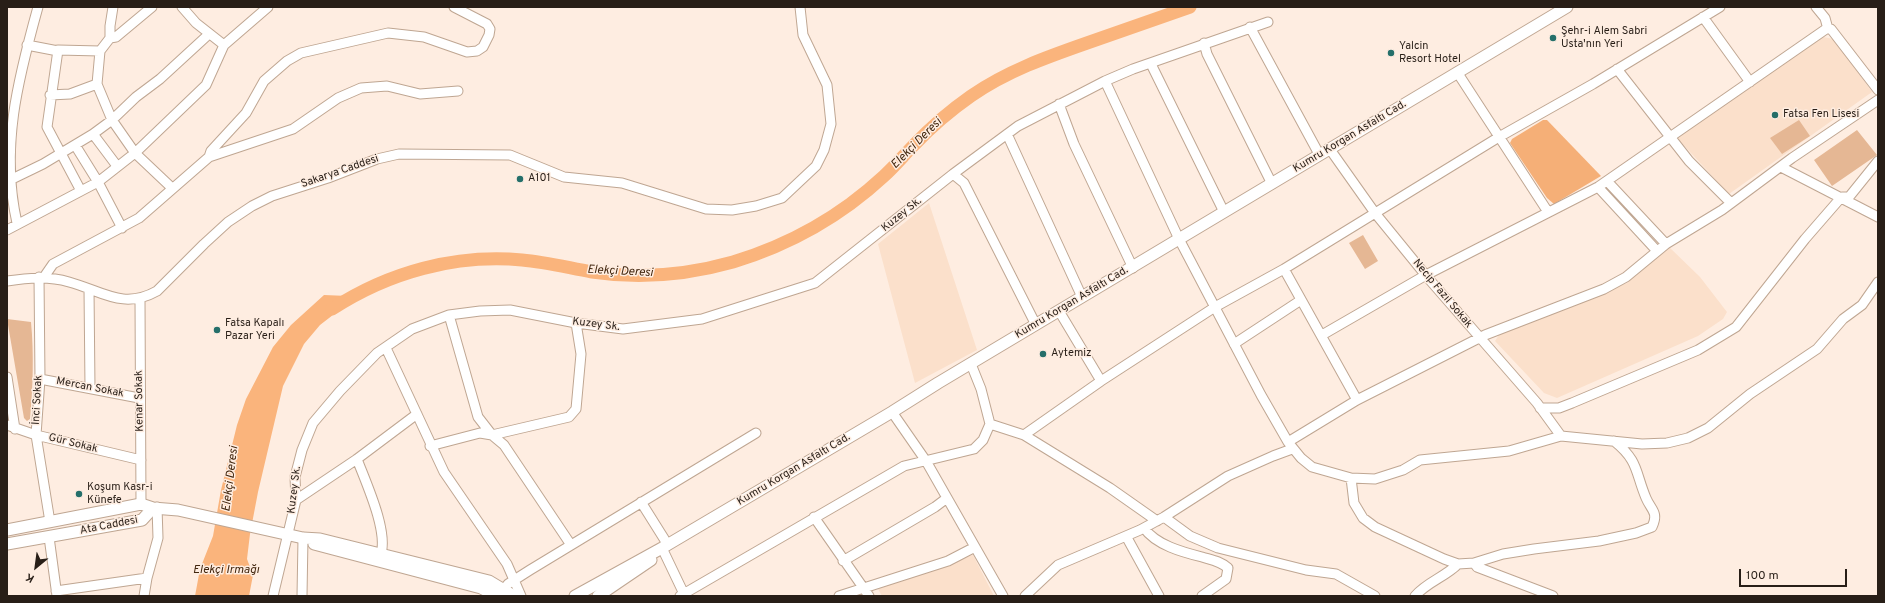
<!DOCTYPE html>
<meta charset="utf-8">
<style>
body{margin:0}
#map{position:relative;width:1885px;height:603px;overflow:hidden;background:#feede1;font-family:Overpass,sans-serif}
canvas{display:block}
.frame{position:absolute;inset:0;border:8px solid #281e17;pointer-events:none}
.north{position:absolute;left:16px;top:547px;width:40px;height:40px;-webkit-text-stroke:3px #feede1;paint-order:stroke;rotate:209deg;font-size:11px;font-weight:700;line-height:16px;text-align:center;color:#281e17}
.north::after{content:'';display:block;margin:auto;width:14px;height:18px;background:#281e17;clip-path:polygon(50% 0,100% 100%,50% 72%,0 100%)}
.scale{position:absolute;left:1739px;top:569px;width:108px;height:18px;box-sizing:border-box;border:2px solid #281e17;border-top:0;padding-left:5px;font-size:12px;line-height:14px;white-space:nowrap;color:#281e17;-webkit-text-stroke:3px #feede1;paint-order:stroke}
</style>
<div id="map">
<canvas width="1885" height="603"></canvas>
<div class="frame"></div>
<div class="north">K</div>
<div class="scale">100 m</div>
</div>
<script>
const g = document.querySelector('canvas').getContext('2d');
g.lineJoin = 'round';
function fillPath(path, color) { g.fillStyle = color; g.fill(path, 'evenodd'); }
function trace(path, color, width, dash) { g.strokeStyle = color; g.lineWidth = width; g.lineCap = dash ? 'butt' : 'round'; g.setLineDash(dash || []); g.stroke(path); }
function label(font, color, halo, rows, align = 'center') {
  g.font = font + ' Overpass,sans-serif'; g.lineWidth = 3; g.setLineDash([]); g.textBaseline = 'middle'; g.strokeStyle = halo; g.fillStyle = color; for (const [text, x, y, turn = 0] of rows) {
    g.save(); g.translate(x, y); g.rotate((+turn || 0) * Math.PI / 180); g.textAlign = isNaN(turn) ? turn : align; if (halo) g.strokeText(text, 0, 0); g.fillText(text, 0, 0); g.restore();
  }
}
fillPath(new Path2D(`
 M1823,37L1834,39L1872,92L1729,194L1677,138Z
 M929,203L977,350L915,383L878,244Z
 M1666,244L1700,277L1727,312L1723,319L1698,336L1557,398L1544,393L1495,341L1501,332L1627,283Z
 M973,555L994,596H882L878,589Z`), '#fbe0cb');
fillPath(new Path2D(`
 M1799,120L1810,136L1782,154L1770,138Z
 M1857,130L1877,155L1832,186L1814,160Z
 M1363,235L1378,261L1365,269L1349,243Z
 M7,319L31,322C34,354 33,387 30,419L27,421L24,418Z`), '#e5b794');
fillPath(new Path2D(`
 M1543,120H1547L1601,176L1554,204L1547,198L1510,143L1512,139Z`), '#f5af77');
fillPath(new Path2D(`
 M324,295L348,296L342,308L320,325L304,344L283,386L258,492L250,534L247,559L253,575L249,596H195L200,569L213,536L221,490L237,425L246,399L273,347L291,325Z`), '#fab47c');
trace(new Path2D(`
 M332,309C389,272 455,254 522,260C546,262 569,268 592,272C639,279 687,275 733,262C789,245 841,216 884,176C895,166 904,155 914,145C931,127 951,110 971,96C1007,71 1047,57 1087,43C1122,31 1156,19 1190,7`), '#fab47c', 13);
const minor = new Path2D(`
 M113,7L110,26V38L100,51L97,84L112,120L135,153L172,188
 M182,7L196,23L224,45
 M1816,7L1825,18L1828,29
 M1703,17L1750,82
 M1250,27L1319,154
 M110,38L116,37L152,7
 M1204,43L1207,54L1272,184
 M27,45L58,51
 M1151,64L1224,212
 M1617,69L1689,161L1731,203
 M1457,72L1548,212
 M1105,81L1179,239L1261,395L1288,442L1301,458L1312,467L1351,478L1375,479L1403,470L1420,460L1509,451L1561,436L1642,444L1667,443L1688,438L1708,428L1750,394L1817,349L1843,319L1862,305L1878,282
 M50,95L70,94L97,84
 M1059,104L1074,144L1133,268
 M93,134L117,166
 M1007,134L1082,297
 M75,145L98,182L122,228
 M1329,148L1375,213L1428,278L1537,403L1561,436
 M209,157L211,151L246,113L264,81L287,61L301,53L388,33L424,37L467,52L477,51L483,47L489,35L490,29L487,24L454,7
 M1781,167L1878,217
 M953,174L964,183L1036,325
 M10,180L43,164L93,134L112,120L136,97L160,79L209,34
 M1607,181L1666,244
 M1598,187L1657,251
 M81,191L47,127L58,50L100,51
 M17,223C0,148 18,79 38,7
 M7,230L98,182L135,153L206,85L224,45L268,7
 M1284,269L1357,400
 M39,277L40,379L36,435L50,522
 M44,277L53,264L139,218L209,157L293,129L338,98L361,88L387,86L420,94L458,91
 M7,281C28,278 48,276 69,282C102,291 123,310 157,291L204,244L228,222L252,206L272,196L328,178L377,159L399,154L510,155L564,177L622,183L706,209L732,210L756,206L782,198L816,166L824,150L831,124L827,85L803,35L800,7
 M89,289L90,388
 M140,299L141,504
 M1059,311L1101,381
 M449,315L478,417L492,435L504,445L571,545
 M1322,335L1426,275L1598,187L1826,29H1831L1878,90
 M1234,344L1301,300
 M386,348L444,472L507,564L521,596
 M7,377L15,429
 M40,379L139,398
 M1540,408H1559L1572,403L1698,350L1736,327L1805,239L1838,201L1842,197H1849L1878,161
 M892,412L926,461L1003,596
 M990,424L1024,435L1101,381L1215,307L1284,269L1499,137L1593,84L1720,7
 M7,425L36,435L141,460
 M1024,435L1110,488L1157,521
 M1288,442L1357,400L1485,335L1604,289L1626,277L1666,244L1722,210L1792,158L1878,100
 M430,446L480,433L492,435L569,417L576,409L581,354L576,323
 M357,459C366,483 388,530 381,554
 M1351,478L1354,503L1363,518L1375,527L1444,559L1458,564L1474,563L1503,554L1534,549L1599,541L1636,533L1652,527C1659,512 1651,510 1646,498C1635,472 1639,461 1614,441
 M296,500L357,459L417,414
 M641,502L668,545
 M814,517L869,596
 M1164,517L1190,536L1218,548L1306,570L1336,574L1375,596
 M1144,528C1156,545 1182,552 1202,557C1212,560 1220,561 1228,568L1226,579L1202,596
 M1126,536L1159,596
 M49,537L57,596
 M662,548L684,594
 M843,561L935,507L947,498
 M1474,563L1477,567L1553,596
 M56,591L147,578
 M499,595L508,584L530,570L756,433
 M144,596L147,578L158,538L157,507
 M273,596L296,500L295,477L302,450L313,423L340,391L377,353L412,329L449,315L480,311L510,310L576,323L623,329L702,319L815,283L953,174L1018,126L1105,81L1133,69L1268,22
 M302,596L303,538
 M680,596L904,466L974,449L983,440L990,424L981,389L971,364
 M839,596L948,561L975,547
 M1025,596L1058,565L1140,530L1164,517L1228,476L1273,456L1292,449
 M1415,596C1427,582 1445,577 1458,564`);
const major = new Path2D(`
 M7,530L141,504L153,508L178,510L303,538L320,539L489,581L514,596
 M7,544L142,520L153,508
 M314,544L481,588L497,596
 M575,596L662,548L892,412L938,383L1567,7
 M598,596L651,560`);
trace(minor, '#bfa692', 11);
trace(major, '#bfa692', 13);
trace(minor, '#fff', 9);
trace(major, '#fff', 11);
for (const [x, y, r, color] of [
 [1553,38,4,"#256f6a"],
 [1391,53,4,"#256f6a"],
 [1775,115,4,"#256f6a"],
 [520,179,4,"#256f6a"],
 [217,330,4,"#256f6a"],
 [1043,354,4,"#256f6a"],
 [79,494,4,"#256f6a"]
]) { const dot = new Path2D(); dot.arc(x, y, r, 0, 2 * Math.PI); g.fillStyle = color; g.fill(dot); trace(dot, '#feede1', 1.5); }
label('11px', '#281e17', '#feede1', [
 ["Şehr-i Alem Sabri",1561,32],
 ["Usta'nın Yeri",1561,45],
 ["Yalcin",1399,47],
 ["Resort Hotel",1399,60],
 ["Fatsa Fen Lisesi",1783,115],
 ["A101",528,179],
 ["Fatsa Kapalı",225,324],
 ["Pazar Yeri",225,337],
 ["Aytemiz",1051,354],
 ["Koşum Kasr-i",87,488],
 ["Künefe",87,501]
], 'left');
label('11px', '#281e17', '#feede1', [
 ["Kumru Korgan Asfaltı Cad.",1350,137,-31],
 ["Sakarya Caddesi",340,172,-19],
 ["Kuzey Sk.",902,215,-39],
 ["Necip Fazıl Sokak",1442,294,50],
 ["Kumru Korgan Asfaltı Cad.",1072,303,-31],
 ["Kuzey Sk.",596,325,7],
 ["Mercan Sokak",90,388,11],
 ["İnci Sokak",38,400,-87],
 ["Kenar Sokak",140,401,-91],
 ["Gür Sokak",73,444,14],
 ["Kumru Korgan Asfaltı Cad.",794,470,-31],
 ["Kuzey Sk.",295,490,-83],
 ["Ata Caddesi",109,526,-11]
]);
label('italic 12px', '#42260e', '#feede1', [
 ["Elekçi Deresi",917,144,-45],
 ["Elekçi Deresi",620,272,3],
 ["Elekçi Deresi",231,479,-83],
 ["Elekçi Irmağı",226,571]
]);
</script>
